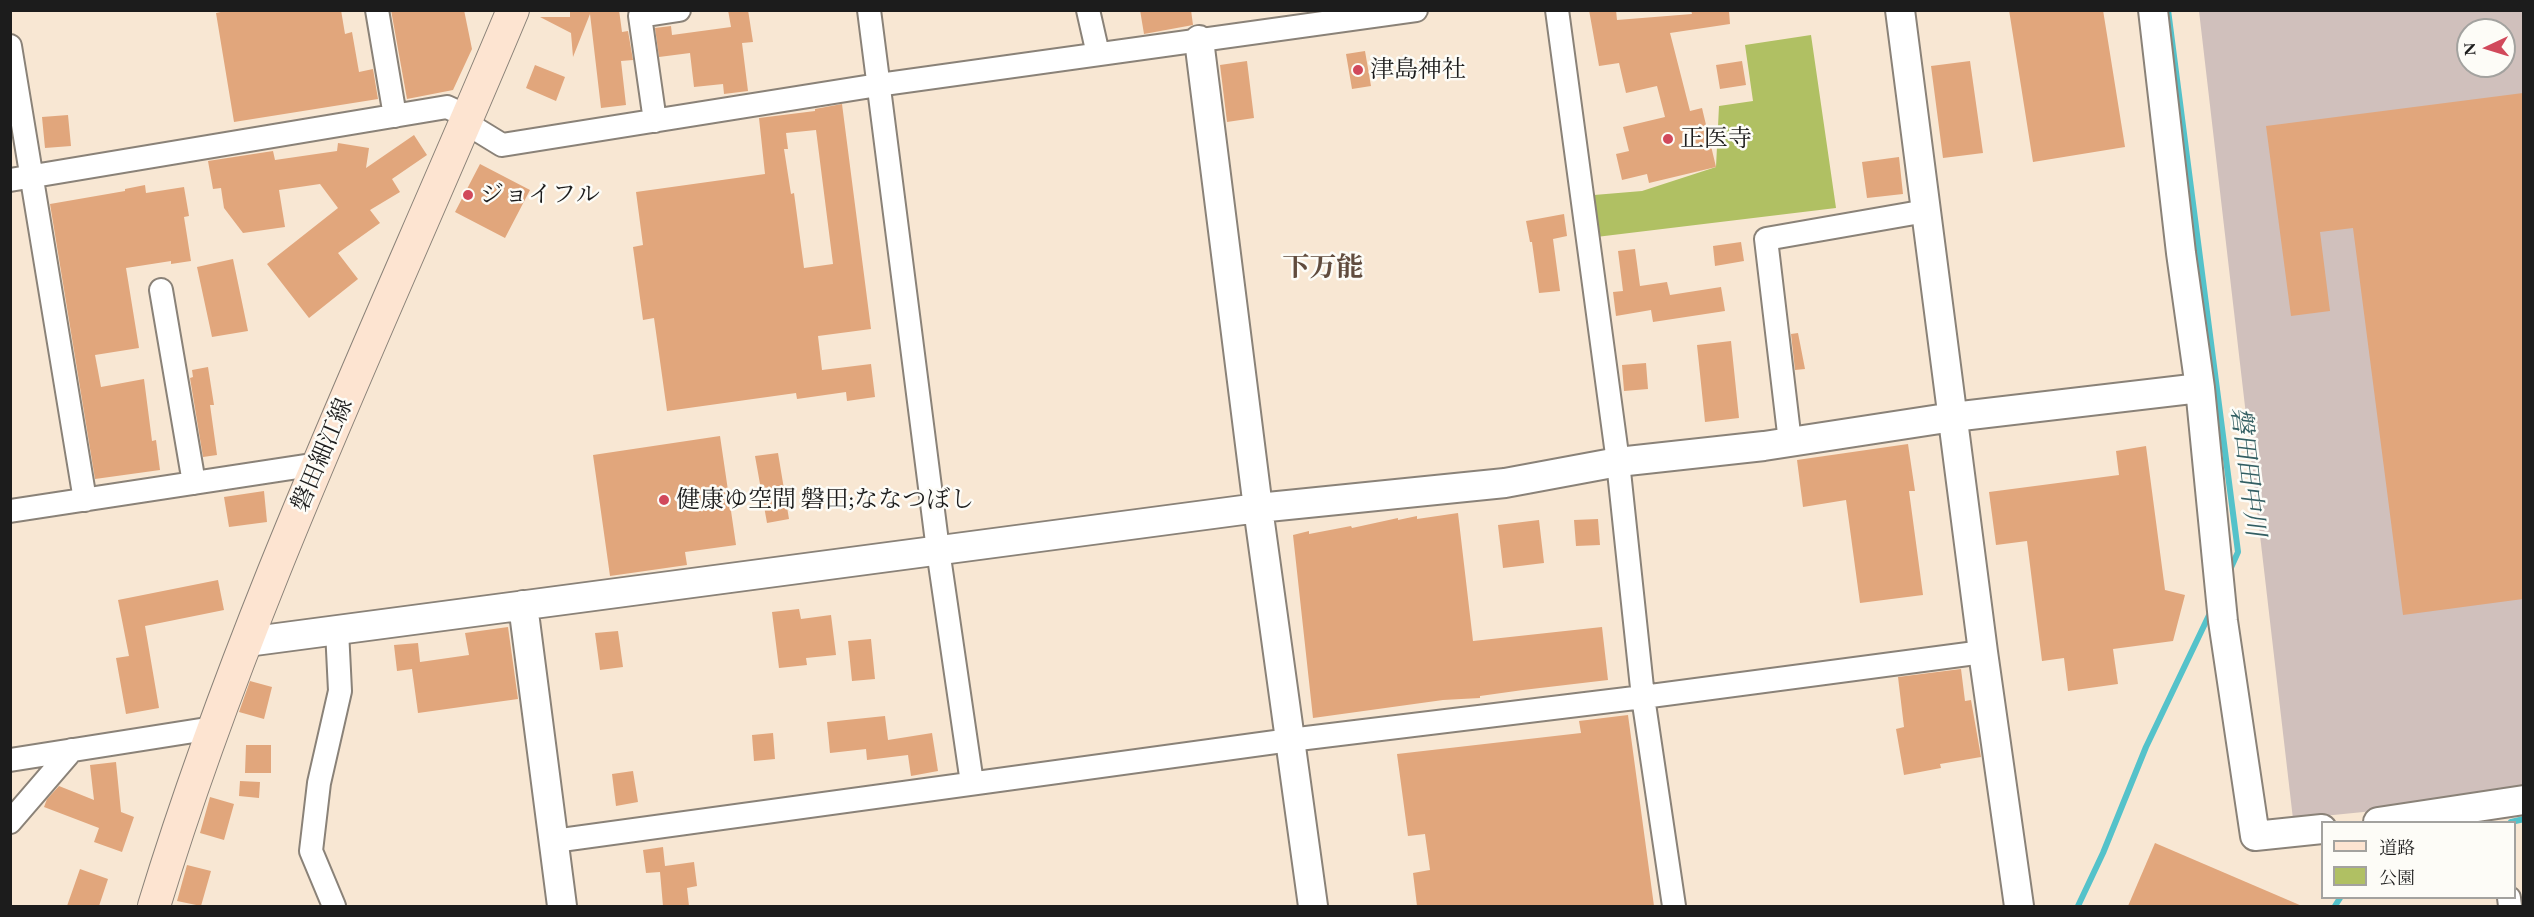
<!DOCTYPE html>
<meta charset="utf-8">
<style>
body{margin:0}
#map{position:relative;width:2534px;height:917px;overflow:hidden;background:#f8e7d3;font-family:"EB Garamond","Noto Serif JP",serif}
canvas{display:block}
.frame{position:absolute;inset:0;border:12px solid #1c1c1c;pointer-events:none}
.legend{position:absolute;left:2321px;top:821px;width:195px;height:78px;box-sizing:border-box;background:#fdfcf7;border:2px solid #a3a29f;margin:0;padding:8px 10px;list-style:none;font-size:18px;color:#1c1c1c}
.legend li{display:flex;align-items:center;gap:12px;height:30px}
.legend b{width:30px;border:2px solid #a3a29f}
.north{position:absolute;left:2456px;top:18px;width:60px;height:60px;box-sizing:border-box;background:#fdfcf7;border:2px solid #a3a29f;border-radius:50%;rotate:266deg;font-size:16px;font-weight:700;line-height:24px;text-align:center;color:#1c1c1c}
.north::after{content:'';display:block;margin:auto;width:21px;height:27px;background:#d1495b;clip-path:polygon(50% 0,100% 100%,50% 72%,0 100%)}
</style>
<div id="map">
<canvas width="2534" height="917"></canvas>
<div class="frame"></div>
<ul class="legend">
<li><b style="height:8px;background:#fde4d1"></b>道路</li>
<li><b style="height:16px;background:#b0c063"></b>公園</li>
</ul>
<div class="north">N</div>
</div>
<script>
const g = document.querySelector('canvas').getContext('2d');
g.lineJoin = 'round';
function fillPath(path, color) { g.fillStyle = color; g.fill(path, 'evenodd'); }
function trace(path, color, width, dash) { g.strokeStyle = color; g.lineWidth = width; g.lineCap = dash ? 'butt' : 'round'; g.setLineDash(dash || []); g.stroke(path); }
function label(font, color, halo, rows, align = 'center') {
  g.font = font + ' "EB Garamond","Noto Serif JP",serif'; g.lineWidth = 5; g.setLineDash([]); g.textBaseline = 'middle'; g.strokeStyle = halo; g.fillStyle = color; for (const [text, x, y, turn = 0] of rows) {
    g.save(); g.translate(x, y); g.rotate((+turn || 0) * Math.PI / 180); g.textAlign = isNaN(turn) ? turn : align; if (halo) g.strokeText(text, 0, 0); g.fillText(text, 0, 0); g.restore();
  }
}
fillPath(new Path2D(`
 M2199,11H2523V787L2464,802L2293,819ZM2468,30H2504V66H2468Z`), '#d0c0bc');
fillPath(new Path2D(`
 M1811,35L1836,208L1588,238L1582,196L1642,191L1716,167L1719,106L1753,101L1745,45Z`), '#b0c063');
trace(new Path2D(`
 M2168,10L2238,552L2229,572
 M2511,822L2524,819
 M2078,906L2103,853L2146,747L2212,609
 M2335,906L2340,898`), '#54c2ca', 6);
fillPath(new Path2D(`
 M230,10H341L345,34L352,32L359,72L373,69L378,99L234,122L216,13Z
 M391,10H464L472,49L453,90L407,99Z
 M570,10H619L622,32L628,31L633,60L621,61L626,105L601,108L590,14L573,57L571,33L540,17H570Z
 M728,10H748L753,42L742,43L748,91L724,94L723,84L694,87L690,53L659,57L655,28L671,26L672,35L731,27Z
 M1140,10H1191L1193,25L1144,34Z
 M1589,10H1616L1617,20L1692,14L1691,10L1729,11L1730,24L1670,33L1690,111L1702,108L1716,167L1649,183L1647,174L1622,180L1616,154L1629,151L1623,127L1665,117L1657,86L1626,93L1619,63L1599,66Z
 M2009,10H2103L2125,147L2033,162Z
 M1365,51L1371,86L1352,89L1346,54Z
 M1247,61L1254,118L1227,122L1220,65Z
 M1742,61L1746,85L1720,89L1716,65Z
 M1970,61L1983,153L1943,158L1931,66Z
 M535,65L565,77L556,101L526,88Z
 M2523,93V599L2403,615L2353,228L2320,232L2330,311L2291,316L2266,126Z
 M842,104L871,329L818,336L822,370L871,364L875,397L847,401L846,392L797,399L796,393L667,411L654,318L643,320L633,247L643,245L636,192L765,174L759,118L815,111V109ZM816,130L833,264L804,268L794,193L791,194L784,149H788L786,133Z
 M68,115L71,146L45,148L42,117Z
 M414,135L427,155L392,179L400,192L370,210L380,223L338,253L358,279L309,318L267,264L338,208L320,184L279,190L285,227L243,233L224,208L221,188L213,189L208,161L273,151L275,160L337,151L338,143L369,148L366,168Z
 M1899,157L1903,194L1867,198L1862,162Z
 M480,164L530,190L505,238L455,212Z
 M145,185L146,193L184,187L189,216L184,217L191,261L171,264V261L126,268L139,348L95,355L101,387L144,379L152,441L156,440L160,470L95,479L50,204L125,191V189Z
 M1564,214L1567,236L1553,239L1560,291L1539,293L1532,242H1530L1526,221Z
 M1741,242L1744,261L1715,266L1713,246Z
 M1635,249L1640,286L1667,282L1670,295L1721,287L1725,311L1653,322L1651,310L1616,316L1613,292L1623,291L1618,251Z
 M233,259L248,331L212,337L197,267Z
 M1798,333L1805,369L1795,370L1791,334Z
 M1731,341L1739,418L1705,422L1697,345Z
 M1646,363L1648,389L1624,391L1622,365Z
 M208,367L214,405H210L217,455L203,457L190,378L193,377L192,370Z
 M720,436L736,545L685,552L687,565L610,576L593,455Z
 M1908,444L1915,491H1909L1923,595L1860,603L1846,500L1803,507L1797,460Z
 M2146,446L2165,590L2185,595L2173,641L2113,649L2118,684L2068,691L2064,658L2042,661L2027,541L1996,545L1989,492L2119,475L2116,451Z
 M778,453L789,519L767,523L755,456Z
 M264,491L267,522L229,527L224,497Z
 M1458,513L1473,641L1602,627L1608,680L1523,690L1480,696V698L1443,700L1313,718L1293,535L1309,531V534L1351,526L1352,528L1398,518V520L1417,516V519Z
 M1598,519L1600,545L1576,546L1574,520Z
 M1539,520L1544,563L1503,568L1498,525Z
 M218,580L224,610L145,626L159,708L126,714L116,658L129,656L118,600Z
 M799,609L801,619L831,615L836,655L806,658L807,665L779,668L772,612Z
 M508,627L518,699L418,713L412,669L397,671L394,645L418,643L420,662L469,655L465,633Z
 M618,631L623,667L600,670L595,633Z
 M871,639L875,679L852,681L848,641Z
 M1961,669L1965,701L1971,700L1981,757L1940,764L1941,768L1904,775L1896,729L1904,727L1898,677Z
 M250,681L272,687L264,719L239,712Z
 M1628,715L1654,906H1417L1413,873L1430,870L1425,834L1408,836L1397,754L1581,733L1579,721Z
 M885,716L888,740L932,733L938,771L911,776L908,755L867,760L866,749L830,753L827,722Z
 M773,733L775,759L754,761L752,735Z
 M246,745H271V773H245Z
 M116,762L121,812L134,817L122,852L94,842L99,828L44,807L47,799L59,786L94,800L90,765Z
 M633,771L638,802L616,806L612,774Z
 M240,781L260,782L259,798L239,796Z
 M210,797L234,804L224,840L200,833Z
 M2155,843L2302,906H2128Z
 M663,847L665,866L694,862L697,886L687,888L689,906H663L660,872L646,873L643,850Z
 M187,865L211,871L201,906L177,901Z
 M80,869L108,879L99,906H67Z`), '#e1a67c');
const minor = new Path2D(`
 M377,10L395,116
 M869,10L938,550L972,783
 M1088,10L1098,54
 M1557,10L1618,462L1643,697L1674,906
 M10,46L85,500
 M655,121L640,16L679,10
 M466,123L502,145L878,85L1416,10
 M10,180L447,107L469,117
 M161,290L194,483
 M1790,442L1766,239L1926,211
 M10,511L318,464
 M10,760L213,728
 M10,822L72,750
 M554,841L1290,740L1643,697L1983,652
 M2509,898L2510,906
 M334,906L311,851L319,783L340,691L337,630`);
const tertiary = new Path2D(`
 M1900,10L1983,652L2019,906
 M2153,10L2181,253L2200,388L2223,621L2255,836L2322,829
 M1199,40L1258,508L1313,906
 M523,605L562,906
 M247,642L1258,508L1505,483L1618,462L1764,446L1953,417L2200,388
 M2378,822L2524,800`);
const secondary = new Path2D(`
 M154,906C248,598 389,307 513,10`);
trace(minor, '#8a8278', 26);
trace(tertiary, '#8a8278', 32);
trace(secondary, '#8a8278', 34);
trace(minor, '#fff', 22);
trace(tertiary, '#fff', 28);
trace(secondary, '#fde4d1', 32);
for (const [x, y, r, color] of [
 [1358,70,6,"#d1495b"],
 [1668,139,6,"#d1495b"],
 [468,195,6,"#d1495b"],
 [664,500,6,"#d1495b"]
]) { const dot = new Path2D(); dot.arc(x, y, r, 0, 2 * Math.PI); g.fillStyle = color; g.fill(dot); trace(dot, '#fdfcf7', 2); }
label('24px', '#1c1c1c', '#fdfcf7', [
 ["津島神社",1370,70],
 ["正医寺",1680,139],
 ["ジョイフル",480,195],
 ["健康ゆ空間 磐田;ななつぼし",676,500]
], 'left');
label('24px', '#1c1c1c', '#fdfcf7', [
 ["磐田細江線",323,455,-67]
]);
label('italic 26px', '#325e62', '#fdfcf7', [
 ["磐田田中川",2247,472,83]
]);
label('bold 27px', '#614c3e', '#fdfcf7', [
 ["下万能",1323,269]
]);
</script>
